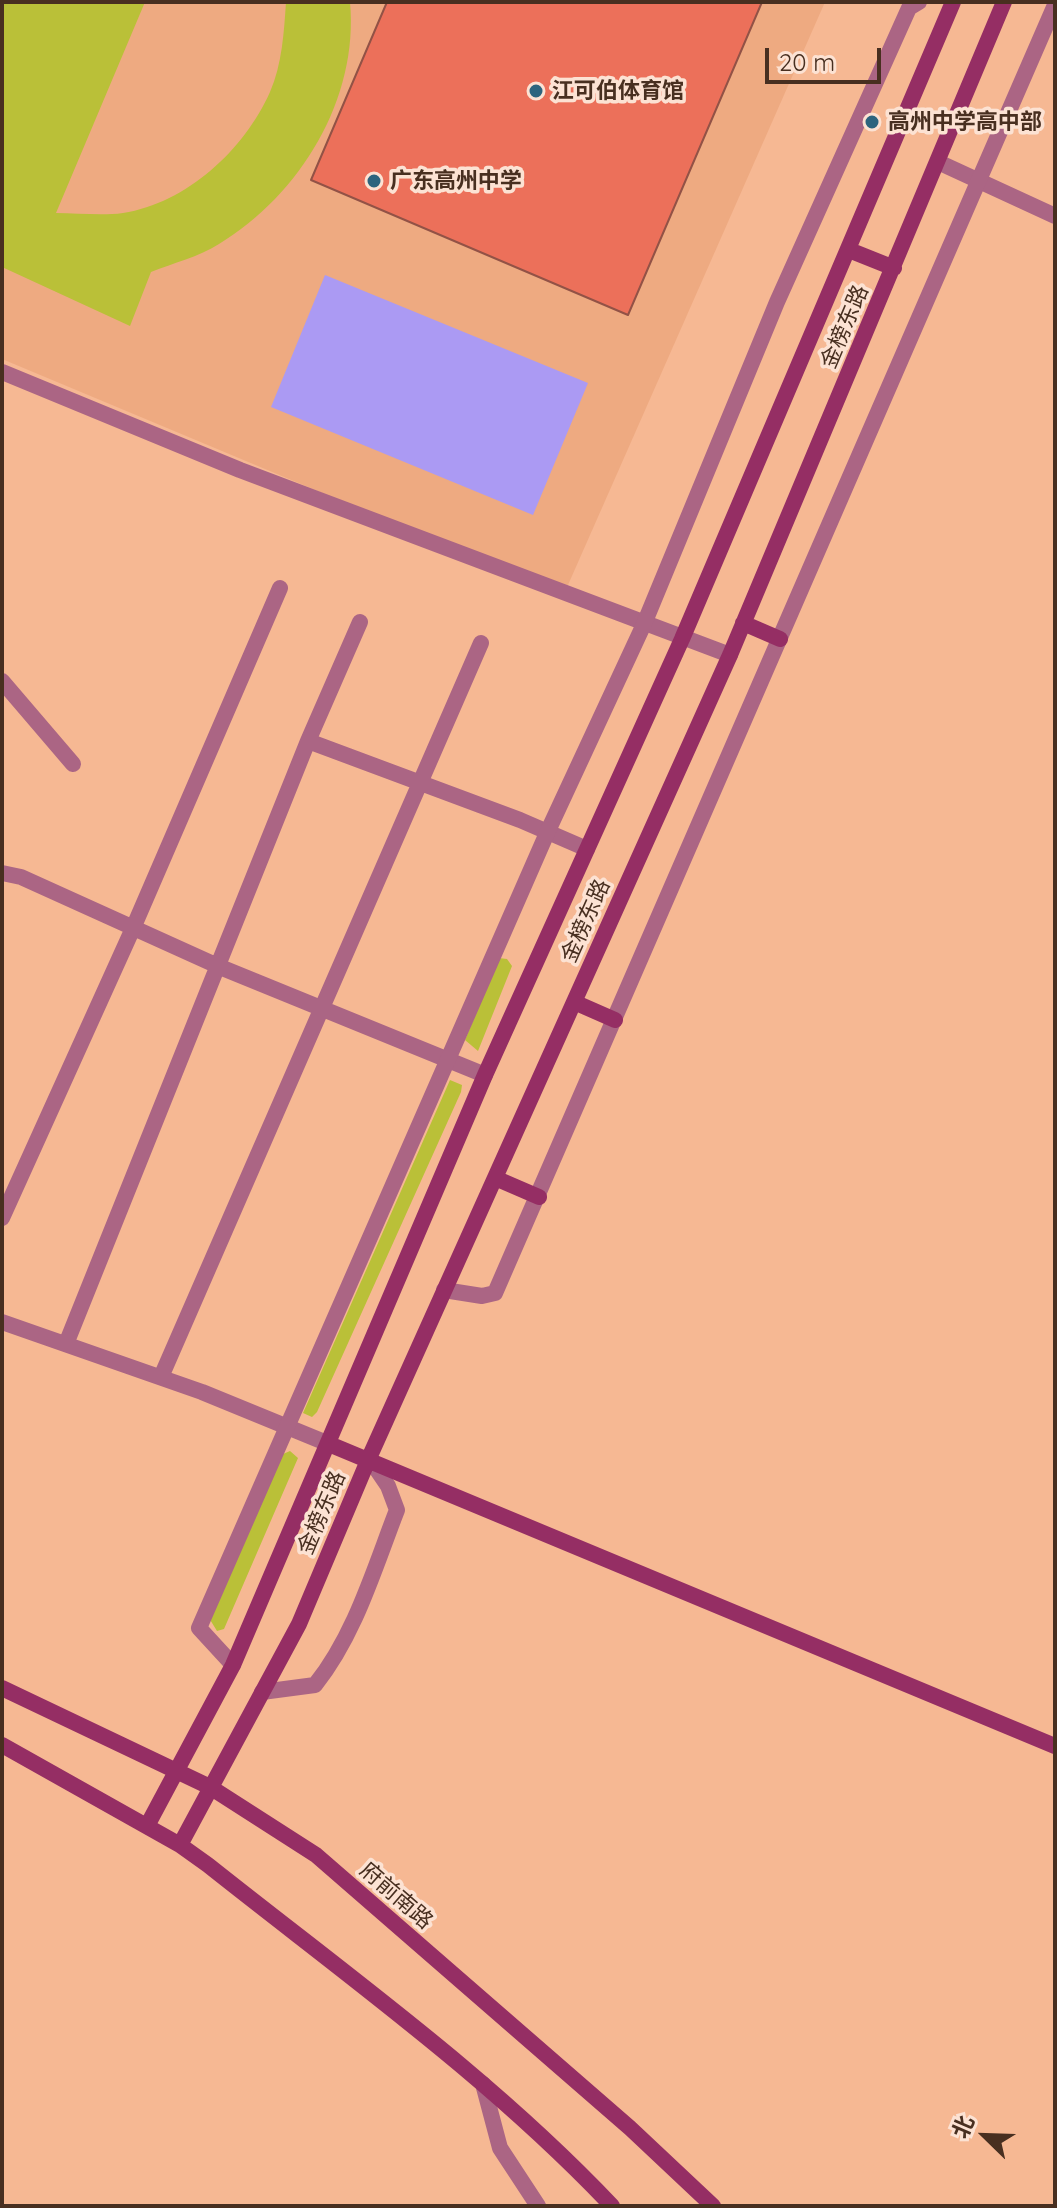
<!DOCTYPE html>
<meta charset="utf-8">
<style>
body{margin:0}
#map{position:relative;width:1057px;height:2208px;overflow:hidden;background:#f6b893;font-family:Quicksand,"Noto Sans SC",sans-serif}
canvas{display:block}
.frame{position:absolute;inset:0;border:4px solid #482f20;pointer-events:none}
.north{position:absolute;left:945px;top:2096px;width:80px;height:80px;-webkit-text-stroke:6px #fce2d3;paint-order:stroke;rotate:293deg;font-size:22px;font-weight:700;line-height:32px;text-align:center;color:#482f20}
.north::after{content:'';display:block;margin:auto;width:28px;height:36px;background:#482f20;clip-path:polygon(50% 0,100% 100%,50% 72%,0 100%)}
.scale{position:absolute;left:765px;top:48px;width:116px;height:36px;box-sizing:border-box;border:4px solid #482f20;border-top:0;padding-left:10px;font-size:24px;line-height:28px;white-space:nowrap;color:#482f20;-webkit-text-stroke:6px #fce2d3;paint-order:stroke}
</style>
<div id="map">
<canvas width="1057" height="2208"></canvas>
<div class="frame"></div>
<div class="north">北</div>
<div class="scale">20 m</div>
</div>
<script>
const g = document.querySelector('canvas').getContext('2d');
g.lineJoin = 'round';
function fillPath(path, color) { g.fillStyle = color; g.fill(path, 'evenodd'); }
function trace(path, color, width, dash) { g.strokeStyle = color; g.lineWidth = width; g.lineCap = dash ? 'butt' : 'round'; g.setLineDash(dash || []); g.stroke(path); }
function label(font, color, halo, rows, align = 'center') {
  g.font = font + ' Quicksand,"Noto Sans SC",sans-serif'; g.lineWidth = 7; g.setLineDash([]); g.textBaseline = 'middle'; g.strokeStyle = halo; g.fillStyle = color; for (const [text, x, y, turn = 0] of rows) {
    g.save(); g.translate(x, y); g.rotate((+turn || 0) * Math.PI / 180); g.textAlign = isNaN(turn) ? turn : align; if (halo) g.strokeText(text, 0, 0); g.fillText(text, 0, 0); g.restore();
  }
}
fillPath(new Path2D(`
 M2,2H825L564,594L2,359Z`), '#eeaa81');
fillPath(new Path2D(`
 M2,2H145L56,213C77,213 102,216 123,213C187,203 244,150 270,92C282,65 284,32 286,2H350C359,99 300,195 219,244C199,257 173,263 151,272L130,326L2,267Z
 M499,958L507,959L512,966L478,1051L465,1040Z
 M450,1080L462,1085L461,1092L317,1412L312,1417L303,1413Z
 M290,1451L298,1458L224,1629L217,1631L209,1618L283,1454Z`), '#bac038');
fillPath(new Path2D(`
 M325,275L588,383L533,515L271,407Z`), '#ab9af3');
const building = new Path2D(`
 M387,2H762L628,315L311,180Z`);
fillPath(building, '#ec705a');
trace(building, '#925246', 2);
trace(new Path2D(`
 M938,162L1055,216
 M2,372L240,470L730,655
 M2,681L73,764
 M308,741L520,820L587,849
 M2,873L21,877L220,967L485,1075
 M2,1218L134,926L280,588
 M2,1322L202,1392L329,1444
 M66,1344L308,741L360,622
 M161,1377L481,643`), '#ab6584', 16);
trace(new Path2D(`
 M444,1290L482,1296L495,1293L1055,5
 M233,1665L199,1628L547,833L644,624L777,302L909,8L919,2
 M262,1692L315,1685C355,1635 374,1569 397,1510L388,1486L369,1458
 M483,2084L500,2148L538,2206`), '#ab6584', 16);
trace(new Path2D(`
 M849,250L894,268
 M743,623L780,639
 M574,1002L615,1020
 M495,1178L539,1197
 M329,1444L1055,1746
 M2,1688L210,1787L316,1855L630,2128L713,2206
 M2,1745L180,1845L208,1865C345,1974 491,2078 612,2206
 M147,1826L233,1665L485,1075L682,639L953,2
 M180,1845L299,1624L369,1458L730,655L1004,2`), '#952e64', 16);
for (const [x, y, r, color] of [
 [536,91,8,"#2d647e"],
 [872,122,8,"#2d647e"],
 [374,181,8,"#2d647e"]
]) { const dot = new Path2D(); dot.arc(x, y, r, 0, 2 * Math.PI); g.fillStyle = color; g.fill(dot); trace(dot, '#fce2d3', 3); }
label('bold 22px', '#482f20', '#fce2d3', [
 ["江可伯体育馆",552,91],
 ["高州中学高中部",888,122],
 ["广东高州中学",390,181]
], 'left');
label('22px', '#482f20', '#fce2d3', [
 ["金榜东路",845,327,-67],
 ["金榜东路",586,921,-66],
 ["金榜东路",322,1513,-67],
 ["府前南路",396,1896,41]
]);
</script>
